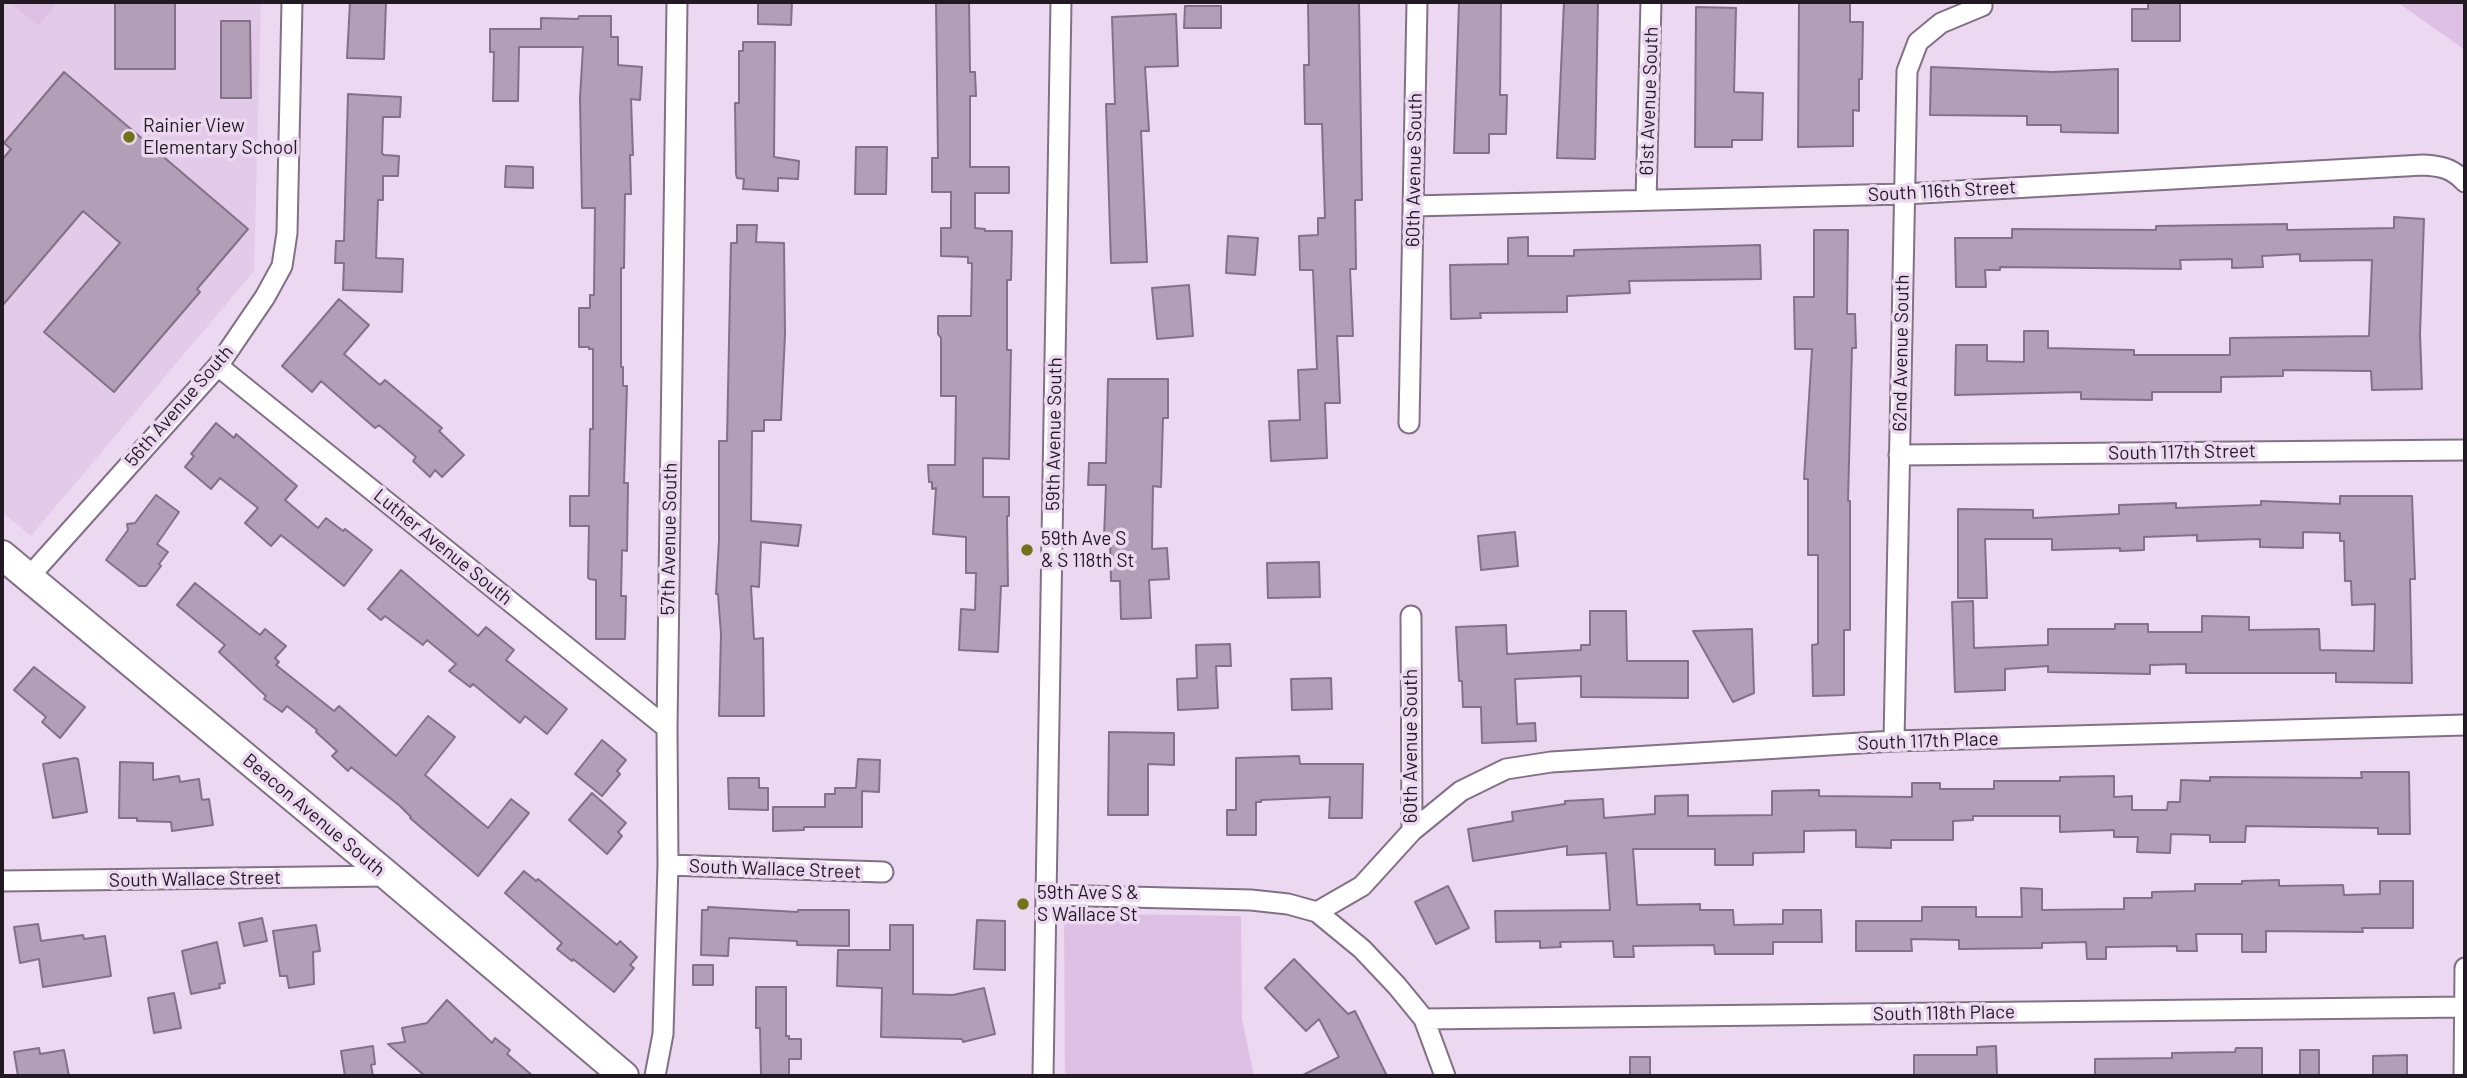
<!DOCTYPE html>
<style>
body{margin:0}
#map{position:relative;width:2467px;height:1078px;overflow:hidden;background:#ecd8f0;font-family:Barlow,sans-serif}
canvas{display:block}
.frame{position:absolute;inset:0;border:4px solid #221a23;pointer-events:none}
</style>
<div id="map">
<canvas width="2467" height="1078"></canvas>
<div class="frame"></div>
</div>
<script>
const g = document.querySelector('canvas').getContext('2d');
g.lineJoin = 'round';
function fillPath(path, color) { g.fillStyle = color; g.fill(path, 'evenodd'); }
function trace(path, color, width, dash) { g.strokeStyle = color; g.lineWidth = width; g.lineCap = dash ? 'butt' : 'round'; g.setLineDash(dash || []); g.stroke(path); }
function label(font, color, halo, rows, align = 'center') {
  g.font = font + ' Barlow,sans-serif'; g.lineWidth = 7; g.setLineDash([]); g.textBaseline = 'middle'; g.strokeStyle = halo; g.fillStyle = color; for (const [text, x, y, turn = 0] of rows) {
    g.save(); g.translate(x, y); g.rotate((+turn || 0) * Math.PI / 180); g.textAlign = isNaN(turn) ? turn : align; if (halo) g.strokeText(text, 0, 0); g.fillText(text, 0, 0); g.restore();
  }
}
fillPath(new Path2D(`
 M2,2H261L254,271L31,536L2,512Z`), '#e4cae9');
fillPath(new Path2D(`
 M9,2H58L38,26Z
 M2397,2H2465V50Z
 M1064,913L1241,916L1242,1019L1254,1076H1065Z`), '#dfc0e5');
const building = new Path2D(`
 M115,2H175V69H115Z
 M350,2H386L384,59L347,58Z
 M758,2H792L791,25L758,24Z
 M936,2H969L970,72H975L976,96H970V167H1009V193H975V228L985,229V231H1012L1011,280H1007V350H1011L1009,459L983,458V497H1009V516H1007L1008,586H1001L998,652L959,650L961,609L975,610L976,573H966V537L933,534L936,488L932,489V482H929L928,465H955L956,396H941V338L938,334V316H971L972,263H968V257L941,256V228H951V192H932V158H938Z
 M1308,2H1359L1362,200H1355L1356,269H1350L1353,336H1337L1340,403H1325L1327,458L1271,461L1269,421L1300,420L1298,370L1317,369L1313,270H1300L1299,236L1318,235V218H1325L1322,124H1305L1304,65H1309Z
 M1459,2H1501L1500,95H1507L1506,134H1489V153H1454Z
 M1564,2H1598L1595,159L1557,158Z
 M1799,2H1850V22H1863L1862,79H1859V111L1853,110V146L1798,147Z
 M2148,2H2180V41H2132V9H2148Z
 M1185,6H1221V28H1184Z
 M1696,7L1736,8L1734,92L1763,93L1762,140H1732V147H1695Z
 M1176,14L1178,66L1145,67L1149,131H1141L1147,262L1111,263L1106,104H1115L1112,17Z
 M579,16H611V37H618V65L642,67L640,100L631,99L633,155H630L631,194H625L624,268H621V367H623V386H627L624,483H628L627,551L622,550L621,596H626L625,639H596V580L589,579L588,577L589,526H570V496H589L590,429H593V349H589V347H579V308H590V295H594L595,208H582L580,98L583,47H519L518,101H493L494,52H490V29H541V18L578,19Z
 M221,21H250L251,98H221Z
 M743,42H775L774,157L799,161L798,179L778,178V191L743,189L744,179L737,178L736,174L735,103H739V51H743Z
 M1931,67L2052,72L2118,69V133L2061,132V125H2027V116L1930,115Z
 M64,72L248,229L197,289L200,292L114,392L44,332L120,243L83,211L2,306V160L11,149L4,143Z
 M348,94L401,97L400,117H383L382,153L384,155L399,156L398,176H383V200H378L376,258L403,259L402,292L343,290L344,263H335L336,241H344Z
 M856,147H887L886,194H855Z
 M506,166L533,167V188L505,187Z
 M2394,217L2424,219L2420,334L2422,389L2372,390L2371,371L2283,370V376L2221,377V392H2152V400L2081,399V392L1955,395L1956,345H1987V361L2024,362V331H2048V348L2134,350V355H2230V338L2369,336L2372,260L2300,261V254L2262,256L2263,267L2232,268V259L2180,260L2181,269L2000,267V270H1985L1986,287H1956L1955,238H2012V229L2156,230V226L2287,224V230L2394,228Z
 M737,225H757L756,242L784,243L785,334L781,420H764V431H752L751,521L801,525L798,546L761,542L759,587L751,586L754,639L763,638L764,716H719L721,634L718,594H716L719,540V441H727L731,243H737Z
 M1814,230H1848L1847,314H1855L1856,348H1852L1848,501H1850V630H1844V695L1813,696L1812,645L1818,644V555H1808V479H1804L1812,349H1795L1794,297H1814Z
 M1228,236L1258,238L1255,275L1226,273Z
 M1528,237V256H1574V250L1760,245L1761,279L1629,281L1630,293L1567,296V312L1480,313L1481,318L1451,319L1450,265L1508,264V238Z
 M1189,285L1193,336L1157,339L1152,288Z
 M339,299L369,325L344,354L380,385L385,380L442,428L439,431L464,455L442,477L435,470L430,477L413,461L416,457L379,425L375,428L321,381L312,392L282,366Z
 M1108,379H1168V418H1163L1161,487L1153,486L1152,549L1167,548L1169,579L1149,580L1151,618L1121,619L1120,581H1111L1110,538H1104L1106,485H1088L1089,463H1106Z
 M216,423L234,438L236,434L297,486L285,500L318,528L326,518L343,531L345,529L372,550L344,586L281,535L271,546L245,523L258,508L220,478L211,489L185,467L194,456L191,454Z
 M156,495L179,512L157,544L168,552L159,564L161,566L146,586H139L106,560L128,530L127,524L135,523Z
 M2340,496H2412L2415,579H2410L2412,683L2336,682V673H2186V664L2150,665V674L2048,672V666L2005,669V690L1955,692L1952,602L1973,601L1974,648L2048,645V629H2115V624H2148V632H2202V616L2249,617V630L2319,629L2320,650L2374,651L2375,604L2352,605L2351,581H2345L2344,541H2340V533L2303,532V548L2260,547V539L2197,541V535L2144,537V550L2120,551V548L2052,550V539H1985L1987,598H1958V509L2033,510V518L2119,514V505L2176,503V508L2261,505V501L2340,504Z
 M1515,532L1518,566L1481,570L1478,536Z
 M1319,562L1320,597L1268,598L1267,563Z
 M401,570L478,636L486,627L514,650L506,660L567,709L547,734L525,716L520,723L473,684L470,687L449,671L456,664L427,640L423,645L385,616L381,620L368,609Z
 M195,583L260,635L265,629L286,646L275,658L279,662L276,665L334,711L339,706L396,756L428,716L455,737L425,775L488,828L511,799L529,813L478,876L410,818L411,817L400,806L351,767L348,771L332,756L337,751L316,732L317,730L287,706L282,712L264,699L266,696L219,652L225,645L177,605Z
 M1590,611H1626L1627,661H1688V698L1581,697V676L1515,679L1517,724L1535,723L1536,741L1482,743L1481,707H1463L1462,681H1459L1456,627L1506,625L1507,654L1581,650V645H1590Z
 M1752,629L1754,693L1733,702L1693,631Z
 M1230,644L1231,666H1216L1218,708L1178,710L1177,679L1197,678L1196,645Z
 M34,667L85,707L60,738L42,722L46,717L14,690Z
 M1331,678L1332,709L1292,710L1291,679Z
 M1109,732L1174,733V765L1148,764V815H1108Z
 M602,740L626,760L617,771L620,774L602,796L575,774Z
 M1299,756L1300,764H1363L1362,818H1329L1330,797L1261,800V802H1256V835H1227V810H1236V758Z
 M75,758L78,759L87,812L53,818L43,764Z
 M858,759L880,760L879,792L862,791V827H804V830L773,831V807H825V794H835V788H856Z
 M120,762L153,763V780L179,776L180,782L199,779L202,800L209,799L213,825L172,831L171,822L137,821V818H119Z
 M2361,772H2409L2410,834H2378V828L2246,826L2245,842H2210V835L2171,834L2170,853L2137,852L2138,837H2114V830L2060,832V816H1973V820L1953,821V840H1891V848L1856,847V830L1804,831V852L1753,853V865H1715V849H1633L1637,905L1700,904V910H1733L1734,925L1783,924V910H1821L1822,942H1773V954H1715L1714,945L1633,946L1634,957H1614L1613,941L1560,942L1561,947L1540,948V941L1496,942L1495,911L1610,910L1606,853L1567,855V846L1473,861L1468,829L1513,821L1512,812L1565,804V801L1603,799L1604,818L1655,814V796L1688,795V816L1772,815V791L1819,790V796L1912,797V783H1940V789H1994V781H2060V777L2114,776V797L2132,796V810H2167L2168,802H2180L2181,780L2210,781V777L2362,778Z
 M728,778H759V788H768V810L729,809Z
 M592,793L626,823L618,832L622,836L607,854L569,820Z
 M524,871L536,881L538,879L617,945L620,941L637,957L630,965L634,968L614,992L573,959L572,961L557,949L562,943L505,893Z
 M2279,880V886L2343,885L2344,895L2380,894V881H2413V928H2362L2363,932L2266,931V952H2242V934H2196L2197,951H2177V946L2106,947V959H2087L2086,942L2042,943V948L1959,949V940L1911,939L1912,951H1856V921H1922V907H1976V917H2022L2021,888L2042,889V910L2124,909V898H2152V892L2195,891V884H2242V881Z
 M1448,886L1469,928L1436,944L1415,902Z
 M708,907L798,912V910H849V946L797,945V941L729,938L728,956L701,955L702,910H708Z
 M262,918L267,941L244,946L239,923Z
 M977,920L1005,921V970L974,969Z
 M38,924L41,941L83,935L84,939L105,936L111,976L43,987L39,959L20,963L14,927Z
 M316,925L320,951L313,952L314,984L289,988L287,976H280L273,931Z
 M890,925H913V994L953,995L984,988L995,1034L963,1042L962,1039L881,1037L882,988L837,986L838,950H890Z
 M217,942L225,983L219,984L220,988L191,994L182,951Z
 M1294,959L1348,1014L1355,1011L1387,1076H1301L1339,1057L1319,1019L1306,1031L1265,988Z
 M693,965H713V985H693Z
 M756,987H786V1036H789V1039H801V1059H789V1076H761L760,1028H756Z
 M174,993L181,1028L154,1033L148,998Z
 M447,1000L492,1043L495,1038L510,1050L507,1054L533,1076H425L388,1044L405,1042L402,1028L427,1023Z
 M373,1046L375,1064L371,1065L373,1076H345L341,1051Z
 M1996,1046L1997,1076H1914V1055H1977V1047Z
 M39,1048L40,1054L64,1050L69,1076H18L14,1052Z
 M2236,1048H2262V1076H2095V1059L2172,1058V1053L2235,1052Z
 M2300,1050H2319V1076H2300Z
 M2407,1055V1076H2373V1056Z
 M1630,1057H1650V1076H1630Z`);
fillPath(building, '#b29eb6');
trace(building, '#837187', 2);
const street = new Path2D(`
 M1646,200L1651,2
 M1413,206L1904,194L2423,165C2441,166 2452,168 2465,182
 M218,366L667,728
 M1409,423L1417,2
 M1899,455L2465,450
 M28,578L218,366L265,297L282,266L287,233L292,2
 M1411,616L1412,831L1362,886L1317,912L1362,949L1397,986L1424,1019L1445,1076
 M1894,741L1907,71L1918,42L1941,23L1982,6
 M1412,831L1461,791L1506,769L1551,762L1894,741L2465,725
 M668,865L883,872
 M2,881L388,876
 M1047,895L1251,900L1288,904L1317,912
 M1424,1019L2464,1007
 M655,1076L663,1034L668,865L667,728L677,2
 M1043,1076L1061,2
 M2464,1076L2465,968`);
const secondary = new Path2D(`
 M2,555L388,876L624,1076`);
trace(street, '#827086', 23);
trace(secondary, '#827086', 32);
trace(street, '#fff', 19);
trace(secondary, '#fff', 28);
for (const [x, y, r, color] of [
 [129,137,7,"#727319"],
 [1027,550,7,"#727319"],
 [1023,904,7,"#727319"]
]) { const dot = new Path2D(); dot.arc(x, y, r, 0, 2 * Math.PI); g.fillStyle = color; g.fill(dot); trace(dot, '#ecd8f0', 2.5); }
label('19px', '#221a23', '#ecd8f0', [
 ["61st Avenue South",1649,101,-88],
 ["60th Avenue South",1414,170,-89],
 ["South 116th Street",1942,191,-3],
 ["62nd Avenue South",1901,353,-89],
 ["56th Avenue South",179,406,-49],
 ["59th Avenue South",1054,434,-89],
 ["South 117th Street",2182,452,-1],
 ["57th Avenue South",669,539,-89],
 ["Luther Avenue South",443,547,39],
 ["South 117th Place",1928,741,-2],
 ["60th Avenue South",1411,746,-90],
 ["Beacon Avenue South",314,815,40],
 ["South Wallace Street",775,869,2],
 ["South Wallace Street",195,879,-1],
 ["South 118th Place",1944,1013,-1]
]);
label('19px', '#221a23', '#ecd8f0', [
 ["Rainier View",143,126],
 ["Elementary School",143,148],
 ["59th Ave S",1041,539],
 ["& S 118th St",1041,561],
 ["59th Ave S &",1037,893],
 ["S Wallace St",1037,915]
], 'left');
</script>
